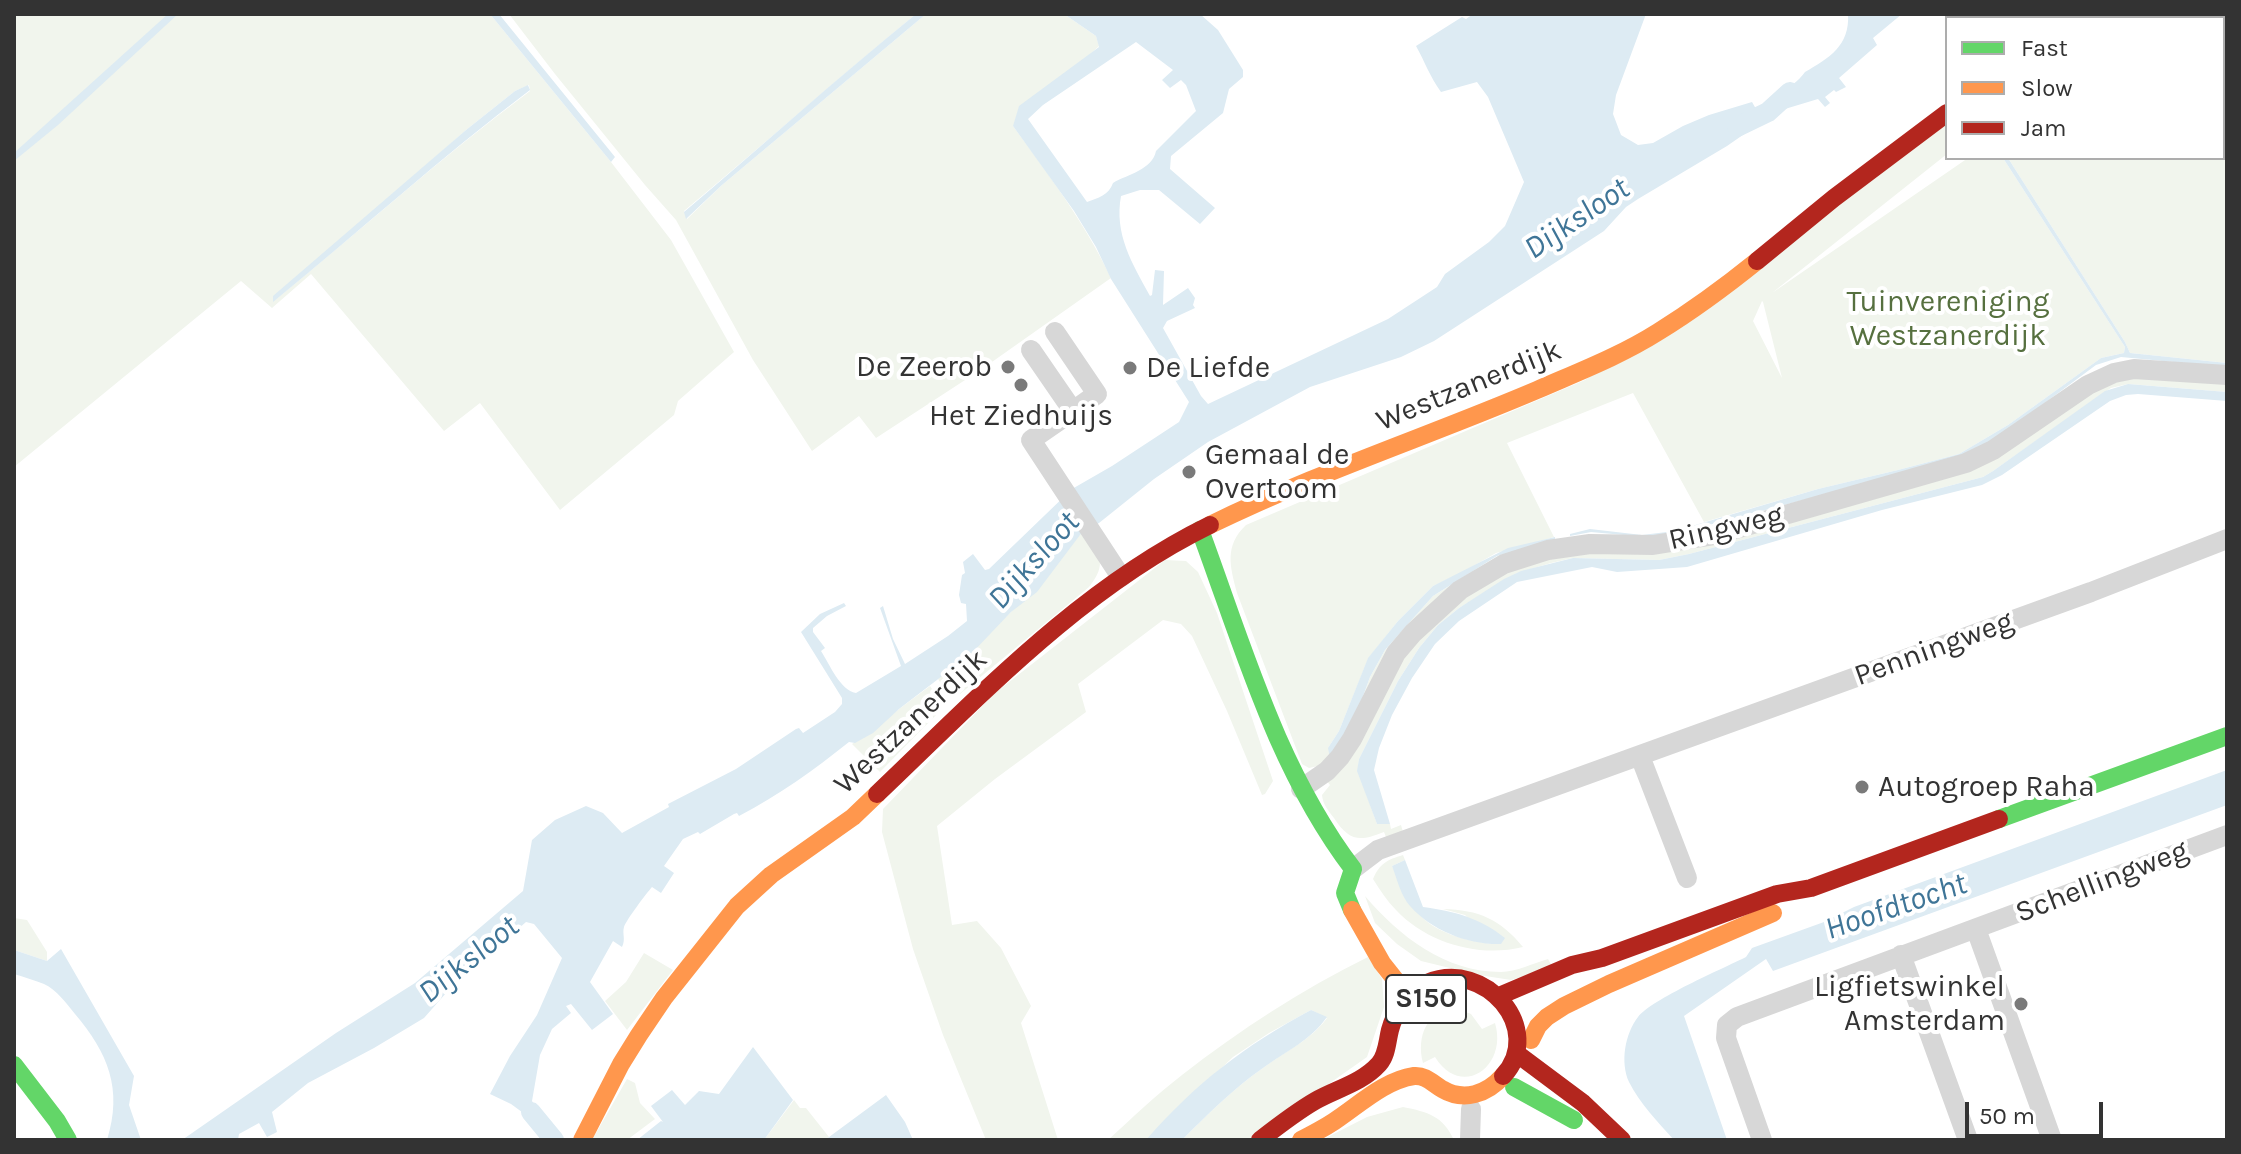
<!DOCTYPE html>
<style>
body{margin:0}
#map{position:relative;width:2241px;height:1154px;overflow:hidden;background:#fff;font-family:Karla,sans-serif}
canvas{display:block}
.frame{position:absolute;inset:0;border:16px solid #333;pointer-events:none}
.legend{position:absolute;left:1945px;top:16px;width:280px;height:144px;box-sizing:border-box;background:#fff;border:2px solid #adadad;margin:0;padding:10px 14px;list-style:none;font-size:24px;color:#333}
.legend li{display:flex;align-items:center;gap:16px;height:40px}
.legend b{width:40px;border:2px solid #adadad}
.scale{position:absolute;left:1965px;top:1102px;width:138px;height:36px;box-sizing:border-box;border:4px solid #333;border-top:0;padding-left:10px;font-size:24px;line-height:28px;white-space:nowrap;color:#333;-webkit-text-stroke:6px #fff;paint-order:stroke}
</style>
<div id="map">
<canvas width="2241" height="1154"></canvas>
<div class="frame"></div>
<ul class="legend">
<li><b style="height:10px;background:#63d668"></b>Fast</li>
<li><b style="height:10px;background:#ff974d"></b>Slow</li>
<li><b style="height:10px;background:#b3261e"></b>Jam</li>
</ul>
<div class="scale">50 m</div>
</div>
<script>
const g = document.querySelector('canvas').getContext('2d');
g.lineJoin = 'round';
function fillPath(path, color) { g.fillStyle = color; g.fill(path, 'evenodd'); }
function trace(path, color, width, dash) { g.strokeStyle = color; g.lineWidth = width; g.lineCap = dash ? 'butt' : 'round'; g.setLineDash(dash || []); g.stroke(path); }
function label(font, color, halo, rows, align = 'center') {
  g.font = font + ' Karla,sans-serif'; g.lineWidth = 8; g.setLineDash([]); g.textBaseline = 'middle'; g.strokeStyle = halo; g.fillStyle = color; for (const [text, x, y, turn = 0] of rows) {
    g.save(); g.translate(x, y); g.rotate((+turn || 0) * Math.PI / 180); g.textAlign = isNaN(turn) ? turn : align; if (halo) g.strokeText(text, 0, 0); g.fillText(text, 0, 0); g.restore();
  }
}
fillPath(new Path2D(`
 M14,14H490L611,162L671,240L734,352L678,401L674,415L560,510L480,403L444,431L311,274L272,308L241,281L14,467ZM529,85L530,91C441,157 359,232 274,301L466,130L515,91Z
 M509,14H916C838,78 762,146 684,211L687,219L722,185L926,14H1064L1096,36L1099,46L1013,126C1049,175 1085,223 1111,278L982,369L876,438L859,416L812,451L753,360L676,220L645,185L555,74Z
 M2094,14H2227V363L2130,353L2125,342L2008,158H2223V18H2088Z
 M1947,122V154L1772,293L1968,158H2003L2125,347L2124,353L2101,358L2008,425L1959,454L1898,470L1818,489L1704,522L1633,393L1507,443L1554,537L1496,553L1463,572L1433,586L1398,621L1368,659L1339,731L1328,748L1358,710L1370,677L1385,650L1433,596L1498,556L1558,539L1447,593L1339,751L1318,766L1309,768L1302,764L1237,593C1230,566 1224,546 1246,525L1585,380ZM1762,301L1763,302L1782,378L1753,321Z
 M2111,378L2227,380V392L2128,384L2111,388L1993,471L1983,477L1689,554L1659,560L1573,558L1551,563L1517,573L1459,608L1438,625L1419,648L1398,681L1359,759L1358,771L1377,824H1390L1391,829L1401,825L1403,832L1386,837L1384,832C1359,842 1349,841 1334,818C1328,810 1323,805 1322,795L1330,785L1326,780L1403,652L1483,579L1573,551H1653L1960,470Z
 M1083,531C1100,552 1108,564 1089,587L960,694L946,691L938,679L1011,612Z
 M1165,560L1186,561L1198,572L1217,613L1273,781L1265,794L1262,795L1227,711L1192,636L1181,624L1163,620L1078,684L1086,712L995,779L937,826L952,925L977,921L1001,948L1031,1006L1021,1023L1058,1140H986L943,1035L913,949L882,832L883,809L995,693Z
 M930,686L942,704L936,715L880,772L852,744Z
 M1403,855L1405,860L1392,866C1400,881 1407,898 1417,911C1432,933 1468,941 1493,944L1465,915L1443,909C1479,910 1500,919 1523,947C1479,958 1427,943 1396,910C1387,901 1380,890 1373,879C1380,863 1387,860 1403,855Z
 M1365,896C1399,936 1445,972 1501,972C1516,972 1534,963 1548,959L1553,968L1511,980L1479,975L1421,961L1397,944L1375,923Z
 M14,918L27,920L47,952V961L14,950Z
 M644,953L673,970L627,1030L605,1001L626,982Z
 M1368,957L1382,979L1384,1007L1367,1057L1249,1140H1182C1207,1115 1233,1089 1263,1068C1285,1051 1310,1041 1327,1018L1311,1010L1269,1033L1233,1057L1147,1140H1108C1132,1118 1156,1095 1182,1075C1240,1030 1301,990 1368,957Z
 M1458,1009L1471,1014L1482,1029L1495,1023C1508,1066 1462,1100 1435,1057L1423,1063C1416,1036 1427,1009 1458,1009Z
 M627,1079L635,1083L640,1103L655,1119L627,1140H592Z
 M794,1100L800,1108H806L829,1137L825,1140H764Z
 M1403,1107C1428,1112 1443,1116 1454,1140H1322L1367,1117Z`), '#f1f5ed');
fillPath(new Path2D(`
 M168,14H178L58,125L14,161V153Z
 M490,14H499L615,157L611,162Z
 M916,14H926L722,185L686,219L684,212C762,146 837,78 916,14Z
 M1064,14H1200L1218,30L1243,70V77L1229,89L1223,113L1171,156L1170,169L1215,208L1200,224L1159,190H1140L1121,196C1114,234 1132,263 1150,296L1152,295L1155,270L1164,271L1163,305L1188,288L1195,298L1193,305L1195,308L1167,321L1163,328L1201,396L1208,404L1388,319L1437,287L1445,274L1489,242L1505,226L1524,182L1488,97L1477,82L1441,92C1430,77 1425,62 1416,46L1462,17L1466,19L1473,14H1646L1616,95L1613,114L1621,135L1638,145L1653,143L1683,126L1709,115L1752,102L1763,121L1727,146L1638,199L1626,207L1604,231L1434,341L1401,357L1310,387L1208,442L1154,479L1099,523L1083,531L1037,592L1011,612L971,654L899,709L873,733L855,743L849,742C814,770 779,795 739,816L737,813L734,814L700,834L698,832L683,839L664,866L674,873L661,893L652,887C646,894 627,919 624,927C622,934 626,939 622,947L613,941L590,982L613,1014L592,1030L571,1004L566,1006L571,1013L552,1029L540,1055L532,1101L536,1108L526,1115L511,1104L490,1094L510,1056L537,1015L562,958L534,924L526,922L447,992L424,1018L374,1048L308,1083L272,1112L277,1132L267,1137L259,1123L239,1134L238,1140H182L336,1033L415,983L523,891L532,840L555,820L586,806L603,813L622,833L669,807L668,804L736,769L796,729L799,728L803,733L835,712L842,704V698L801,632L820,614L844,603L846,606L827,616L813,628V632L825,648L821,651C830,665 840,690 856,693L901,666L880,608L883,606L893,639L905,664L948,636L967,621L966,604L961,603L959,595L962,575L965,573L963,562L973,554L985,570L989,569L1072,489L1112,466L1179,422L1189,402L1111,279L1096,247L1074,211L1013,126L1019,106L1099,47L1096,36ZM1136,42L1173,70L1162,80L1170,88L1181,80L1186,85L1196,111L1156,151C1152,170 1128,174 1113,183C1109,195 1098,198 1087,202L1028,119L1043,105Z
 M1848,14H1902L1873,38L1877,45L1839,78L1846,87L1836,92L1834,90L1825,97L1830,103L1825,107L1818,99L1775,112L1768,102L1775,98L1776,95C1786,90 1799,81 1805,72C1829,58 1850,46 1848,14Z
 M528,85L530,90C441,157 359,232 273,302V296L466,130L515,91Z
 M2003,158H2008L2125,342L2130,353L2227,363V367L2121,357L2096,365L2011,428L1972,452L1908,472L1679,533L1656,538L1591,532L1570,536V534L1590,529L1642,535L1675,531L1818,489L1898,470L1959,454L2008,425L2101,358L2124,353L2125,347Z
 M2128,384L2227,392V401L2138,394L2126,395L2110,401L2002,475L1982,485L1882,510L1687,567L1617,572L1592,567L1517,582L1459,621L1435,644L1412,678L1392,715L1379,748L1374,770L1390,824H1377L1357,771L1359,759L1398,681L1419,648L1438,625L1459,608L1504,579L1521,571L1573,558L1659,560L1689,554L1983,477L1993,471L2105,391Z
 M1555,537V540L1497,556L1433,596L1385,650L1370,677L1358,710L1330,758L1328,748L1339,731L1368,658L1398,621L1433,586L1508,548Z
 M2227,770V805L1773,971L1766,959L1684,1016L1727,1140H1674C1658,1122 1640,1104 1629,1082C1620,1062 1625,1034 1638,1017C1652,999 1722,969 1746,957L1752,948L1824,922L1854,907Z
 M1405,860L1423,907C1454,911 1480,918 1505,938L1501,944C1469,945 1432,931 1410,906C1401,896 1397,879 1392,866Z
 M61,949L134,1076L129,1105L141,1140H107C123,1089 108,1053 75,1014C66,1003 57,990 44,984C34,980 24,977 14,974V950L47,961Z
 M1311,1010L1327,1017C1310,1041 1286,1051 1263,1068C1233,1089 1207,1115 1182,1140H1146C1196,1083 1244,1046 1311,1010Z
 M753,1047L793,1100L764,1140H637L661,1121L663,1122L651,1106L672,1090L685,1105L699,1091L719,1094Z
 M886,1095L905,1122L913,1140H825Z`), '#ddebf3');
trace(new Path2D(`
 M1737,127L1768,112L1790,92
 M531,1112L554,1140`), '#ddebf3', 20);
trace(new Path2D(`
 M1055,332L1097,394L1073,411
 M1031,350L1073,411L1031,440L1121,577
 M1640,756L1687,878
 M1301,789L1327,771L1340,757L1352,739L1396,653L1413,633L1460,590L1504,564L1548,550L1590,544L1653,545L1715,535L1966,463L1993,450L2088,385L2114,373L2134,369L2227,375
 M1353,869L1378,850L2091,592L2227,539
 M1976,929L2052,1140
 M1901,955L1968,1140
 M1470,1140L1471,1109
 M1762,1140L1726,1038L1727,1025L1737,1017L2227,835`), '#d7d7d7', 20);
trace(new Path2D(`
 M1200,530C1243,646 1277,769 1353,869L1345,893L1352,910
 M1999,819L2227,736
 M14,1065L57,1121L68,1140
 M1514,1087L1574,1120`), '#63d668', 18);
trace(new Path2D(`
 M1210,525C1316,473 1429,436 1537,390C1578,372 1620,356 1658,332C1692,311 1726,286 1757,261
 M1352,910L1382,963L1409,997
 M1531,1040L1538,1026L1547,1017L1564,1006L1609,984L1773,913
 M582,1140L621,1064L639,1035L664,998L737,906L771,875L853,817L877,794
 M1301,1140C1314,1133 1327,1127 1339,1118C1361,1103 1386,1080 1414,1076C1426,1075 1433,1084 1442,1089C1464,1102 1487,1094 1503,1076`), '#ff974d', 18);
trace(new Path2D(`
 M2071,18L2076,14
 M1757,261L1834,198L1947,113
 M877,794C980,696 1081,588 1210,525
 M1499,996L1572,965L1602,958L1777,894L1811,888L1999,819
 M1516,1053L1583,1103L1622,1140
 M1260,1140C1278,1126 1296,1112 1315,1101C1336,1089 1362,1083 1379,1064C1387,1055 1387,1042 1390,1030C1395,1011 1409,991 1427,983C1485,958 1546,1030 1503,1076`), '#b3261e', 18);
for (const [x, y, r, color] of [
 [1008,367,8,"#7a7a7a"],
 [1130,368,8,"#7a7a7a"],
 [1021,385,8,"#7a7a7a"],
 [1189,472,8,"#7a7a7a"],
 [1862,787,8,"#7a7a7a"],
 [2021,1004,8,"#7a7a7a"]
]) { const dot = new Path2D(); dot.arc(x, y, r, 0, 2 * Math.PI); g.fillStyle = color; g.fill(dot); trace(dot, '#fff', 3); }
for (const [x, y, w] of [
 [1426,999,80]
]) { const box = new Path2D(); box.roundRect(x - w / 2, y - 24, w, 48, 6); g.fillStyle = '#fff'; g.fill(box); trace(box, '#333', 2); }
label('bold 28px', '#333', null, [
 ["S150",1426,999]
]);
label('30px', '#56703f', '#fff', [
 ["Tuinvereniging",1948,302],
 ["Westzanerdijk",1948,336]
]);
label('30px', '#333', '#fff', [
 ["De Zeerob",992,367,"right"],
 ["De Liefde",1146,368],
 ["Het Ziedhuijs",1021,416,"center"],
 ["Gemaal de",1205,455],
 ["Overtoom",1205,489],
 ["Autogroep Raha",1878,787],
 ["Ligfietswinkel",2005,987,"right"],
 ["Amsterdam",2005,1021,"right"]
], 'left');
label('30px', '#333', '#fff', [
 ["Westzanerdijk",1469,386,-22],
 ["Ringweg",1726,528,-13],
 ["Penningweg",1934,649,-20],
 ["Westzanerdijk",911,722,-43],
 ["Schellingweg",2102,882,-21]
]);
label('italic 32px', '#3f7597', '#fff', [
 ["Dijksloot",1577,219,-34],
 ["Dijksloot",1034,561,-48],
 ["Hoofdtocht",1896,907,-19],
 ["Dijksloot",469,960,-39]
]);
</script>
